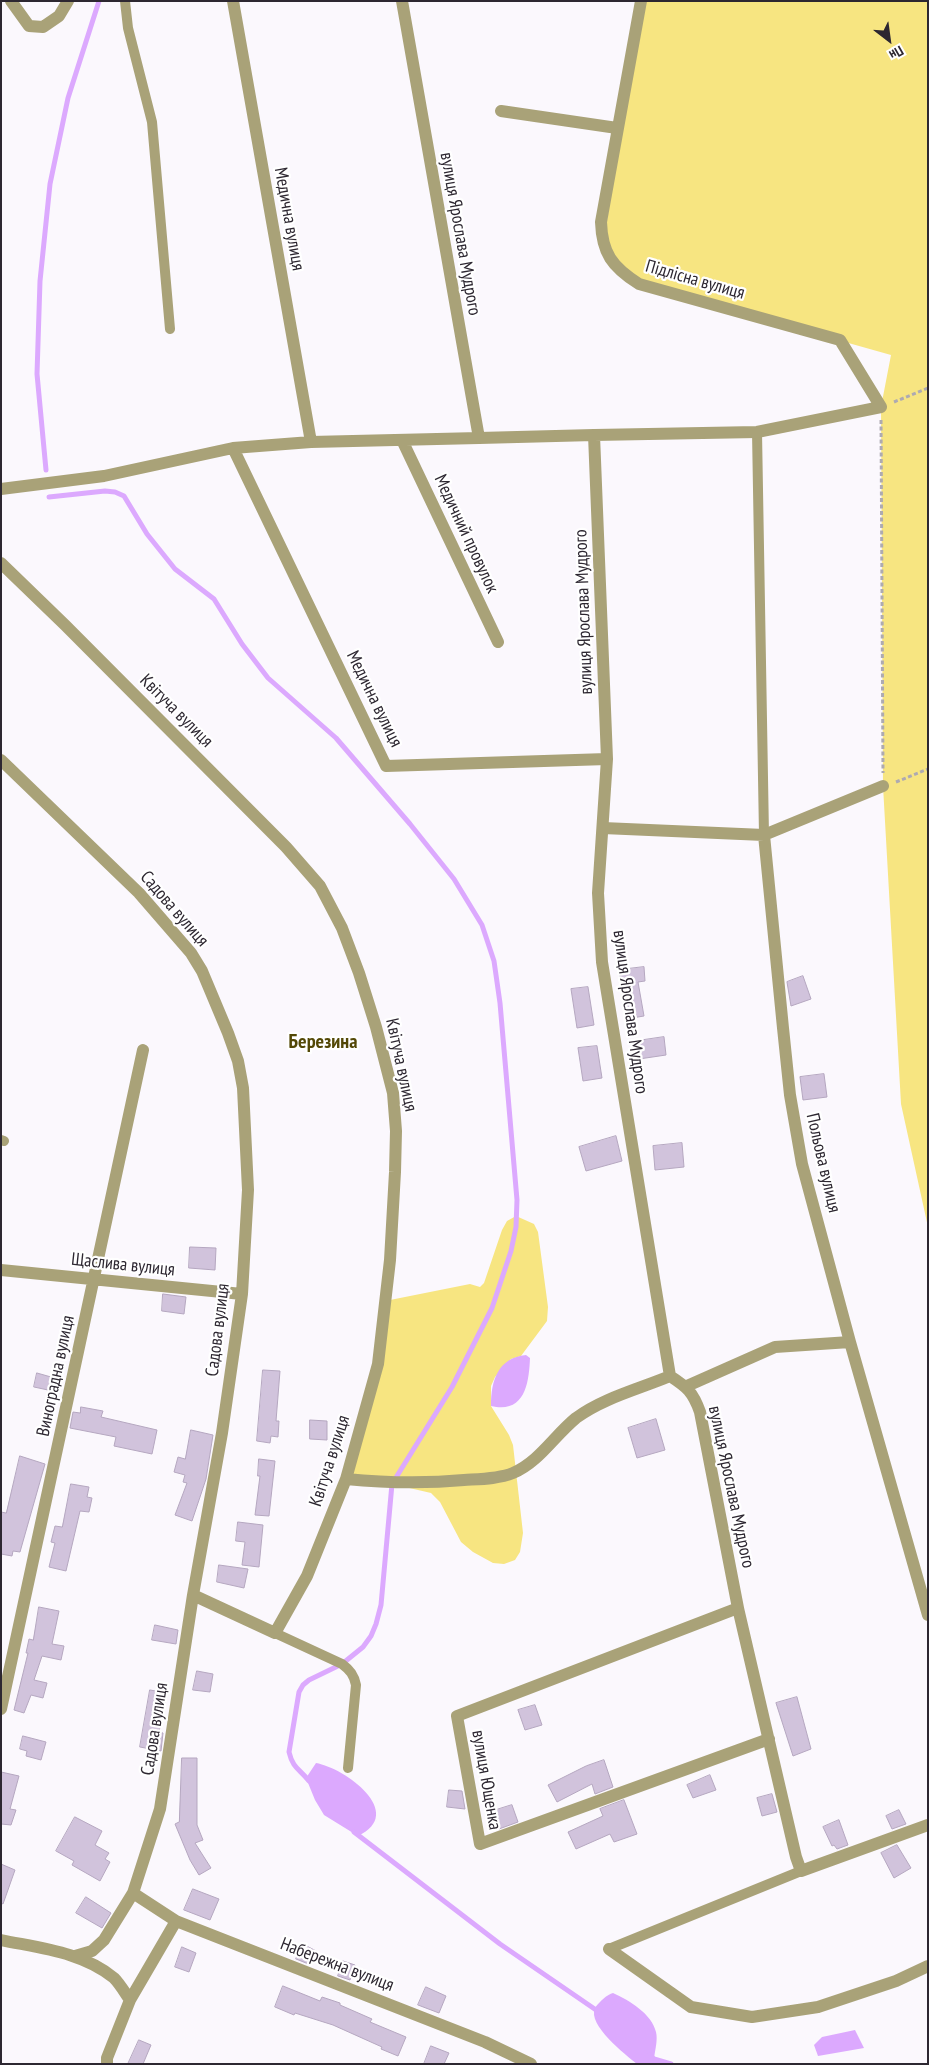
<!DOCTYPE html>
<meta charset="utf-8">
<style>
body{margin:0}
#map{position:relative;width:929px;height:2065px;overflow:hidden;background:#fbf8fd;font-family:"PT Sans Narrow",sans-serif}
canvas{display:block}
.frame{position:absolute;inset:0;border:2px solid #2d2731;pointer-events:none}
.north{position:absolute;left:864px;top:15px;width:50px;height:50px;-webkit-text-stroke:4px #fff;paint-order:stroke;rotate:150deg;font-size:14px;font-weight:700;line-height:20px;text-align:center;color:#2d2731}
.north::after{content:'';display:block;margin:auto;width:18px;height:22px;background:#2d2731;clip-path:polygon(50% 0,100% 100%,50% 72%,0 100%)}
</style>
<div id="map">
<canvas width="929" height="2065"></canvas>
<div class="frame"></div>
<div class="north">Пн</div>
</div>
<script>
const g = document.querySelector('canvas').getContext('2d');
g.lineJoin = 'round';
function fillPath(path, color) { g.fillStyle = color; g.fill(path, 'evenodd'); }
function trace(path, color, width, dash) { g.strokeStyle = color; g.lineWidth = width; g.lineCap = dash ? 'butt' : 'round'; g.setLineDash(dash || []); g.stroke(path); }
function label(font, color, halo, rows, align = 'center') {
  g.font = font + ' "PT Sans Narrow",sans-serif'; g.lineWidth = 4.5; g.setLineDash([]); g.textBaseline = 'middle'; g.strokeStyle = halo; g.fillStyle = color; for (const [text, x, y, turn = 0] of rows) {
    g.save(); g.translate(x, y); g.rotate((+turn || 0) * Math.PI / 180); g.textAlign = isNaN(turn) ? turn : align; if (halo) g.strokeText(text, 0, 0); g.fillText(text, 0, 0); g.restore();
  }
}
fillPath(new Path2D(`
 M641,1H928V1227L901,1104L883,786L881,407L891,355L639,284L603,246Z
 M516,1216L534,1224L538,1232L548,1307L547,1321L521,1356L511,1359L495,1377L491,1386V1406L509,1435L513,1445L523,1533L520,1552L515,1560L504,1564L493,1563L473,1552L461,1542L440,1502L431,1493L392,1484L346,1479L378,1364L385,1301L470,1284L480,1287L484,1283L502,1230L507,1221Z`), '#f7e581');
fillPath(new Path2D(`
 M526,1355L530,1358C529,1383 525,1414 491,1406C491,1380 498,1358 526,1355Z
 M316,1763C345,1768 407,1813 358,1836L324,1815L315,1800L306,1778Z
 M613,1993C629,2000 652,2014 656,2032C658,2040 655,2050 654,2059L671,2064H637C626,2055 587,2025 595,2008C596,2006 598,2004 600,2002C604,1998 607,1995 613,1993Z
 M855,2030L864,2048L818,2056L814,2045L822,2037Z`), '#dca9fe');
trace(new Path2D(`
 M46,470L37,374L40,281L50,184L68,98L99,1
 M49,497L105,491L115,492L124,496L147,534L175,569L214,599L242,644L268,678L336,738L410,824L454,879L482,925L494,961L500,1003L517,1200L516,1227L511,1251L492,1308L452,1387L392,1484L381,1605L376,1624L371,1636L363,1647L342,1664L309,1680L303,1685L299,1692L289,1752C293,1769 300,1769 309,1781
 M354,1832L500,1944L599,2012
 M650,2055L654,2059L671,2064`), '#dca9fe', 5);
const building = new Path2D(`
 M644,967L645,981L638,982L644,1016L626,1019L619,970Z
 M803,976L811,999L791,1006L787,982Z
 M588,987L594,1025L577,1028L571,989Z
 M664,1037L666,1055L639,1059L637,1041Z
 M597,1046L602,1078L583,1081L578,1048Z
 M824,1074L827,1097L803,1100L800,1077Z
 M616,1136L622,1161L586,1171L579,1147Z
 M682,1143L684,1167L655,1170L653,1146Z
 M190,1247L216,1248L215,1270L189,1268Z
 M163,1294L186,1297L184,1314L162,1311Z
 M263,1370L280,1371L276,1421H279L278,1437L271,1436L270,1443L257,1441Z
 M37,1373L51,1377L48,1390L34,1387Z
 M81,1407L103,1411L101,1417L157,1430L152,1454L114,1446L116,1437L70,1428L73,1412L80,1413Z
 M656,1419L665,1450L637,1458L628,1428Z
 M310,1420L327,1421V1440L310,1439Z
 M191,1430L213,1435L206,1479L192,1521L175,1515L187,1483L183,1482L185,1475L174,1472L178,1457L185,1459Z
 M20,1456L45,1464L20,1552L13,1551L12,1556L1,1554V1512L6,1513Z
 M259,1459L275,1461L269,1516L255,1515L260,1476H258Z
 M71,1484L89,1487L87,1497L92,1498L89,1512L80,1511L66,1571L49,1567L55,1543L51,1542L55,1526L62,1527Z
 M238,1522L263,1525L259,1567L242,1565L245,1542L236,1541Z
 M219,1565L248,1569L244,1588L217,1582Z
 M39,1607L59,1611L52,1644L64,1646L61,1660L42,1656L34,1680L47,1683L43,1698L31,1695L24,1713L14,1710L28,1653H26L29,1639L33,1640Z
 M155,1625L178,1630L176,1644L152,1640Z
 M197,1671L213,1674L210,1692L193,1690Z
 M150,1690L167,1693L159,1732L163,1733L161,1751L140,1747Z
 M797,1697L811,1749L793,1756L776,1703Z
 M535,1705L542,1725L525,1730L518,1710Z
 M23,1736L46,1742L41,1760L26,1756L27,1751L20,1749Z
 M182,1758H197V1825L203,1840L195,1843L211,1868L199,1875L190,1860L175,1824L179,1822Z
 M604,1760L613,1787L595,1794L592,1784L557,1802L548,1785L586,1766Z
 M1,1772L19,1776L10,1809L16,1810L11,1825L1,1824Z
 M710,1775L716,1790L693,1798L687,1785Z
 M449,1790L462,1791L465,1809L447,1807Z
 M772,1794L777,1812L762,1816L757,1798Z
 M624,1800L637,1834L614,1842L610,1834L576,1849L568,1832L603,1816L600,1809Z
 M512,1805L518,1822L499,1829L493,1811Z
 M899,1810L906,1824L892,1829L886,1816Z
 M75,1817L102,1831L95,1845L109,1853L105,1859L110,1862L100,1881L72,1865L74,1861L56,1851Z
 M839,1820L848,1845L837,1849L834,1845L832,1846L823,1827Z
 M897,1845L911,1868L894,1878L881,1853Z
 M1,1864L15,1870L3,1904L1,1903Z
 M193,1889L219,1899L210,1920L184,1910Z
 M86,1897L111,1913L102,1928L76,1913Z
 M303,1944L318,1952L311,1965L296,1959Z
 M182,1947L196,1953L189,1972L175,1967Z
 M343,1961L355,1965L350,1980L338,1976Z
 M283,1986L320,2001L322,1997L340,2003V2005L372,2019L370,2022L406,2037L398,2056L381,2049L382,2047L333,2025L295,2013L294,2015L275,2007Z
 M426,1987L446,1996L439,2013L418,2005Z
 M139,2040L151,2045L143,2064H128Z
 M431,2046L449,2053L444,2064H424Z`);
fillPath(building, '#d1c3dc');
trace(building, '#b5a7c0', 1);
trace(new Path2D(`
 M894,402L928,388
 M881,420L883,773
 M896,782L928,769`), '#aeaab1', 3, [4, 2.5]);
trace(new Path2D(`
 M125,1L128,28L152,122L170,329
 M757,432L764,835
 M1,1140L4,1141
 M275,1633L342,1664C350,1670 354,1675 356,1685L348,1768
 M609,1949L801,1871`), '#a9a278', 10);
trace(new Path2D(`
 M11,1L29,26L43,27L59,16L68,1
 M233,1L311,442
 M402,1L479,438L594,435L607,759L598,893L602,962L670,1376C687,1387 693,1392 700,1412L738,1608L796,1857L801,1871L928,1825
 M501,111L617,128
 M594,435L757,432L881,407L840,340L639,284C612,267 602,253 601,222L641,1
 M402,440L498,642
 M233,448L386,766L607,759
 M1,489L104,476L233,448L311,442L479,438
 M1,563L65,625L286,847L320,886L342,928L359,973L376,1027L393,1093L396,1131L395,1172L390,1260L378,1364L346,1479L307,1576L275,1633L193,1595
 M1,760L139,893L191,953L202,971L228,1033L238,1061L243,1088L248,1190L242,1294L222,1433L193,1595L160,1809L133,1893L104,1940L92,1951L75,1956
 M883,786L764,835L783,1028L790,1095L802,1164L850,1342L928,1615
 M603,828L764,835
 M1,1270L242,1294
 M687,1386L775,1347L850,1342
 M346,1479C387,1483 422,1484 464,1480C480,1479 498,1479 513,1473C539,1462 554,1436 576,1418C603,1398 639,1389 670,1376
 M738,1608L457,1716L480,1844L769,1739
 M1,1709L143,1050
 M133,1893L176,1921L485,2042L531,2064
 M1,1940C39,1948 83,1952 114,1978C120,1984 125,1993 130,2000L107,2058V2064
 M609,1949L691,2007L752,2017L818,2007L896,1981L928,1966
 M130,2000L176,1921`), '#a9a278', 12);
label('18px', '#2d2731', '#fff', [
 ["Медична вулиця",289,219,80],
 ["вулиця Ярослава Мудрого",460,234,80],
 ["Підлісна вулиця",695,280,16],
 ["Медичний провулок",466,534,65],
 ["вулиця Ярослава Мудрого",584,612,-92],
 ["Медична вулиця",374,699,64],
 ["Квітуча вулиця",176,711,45],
 ["Садова вулиця",174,909,49],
 ["вулиця Ярослава Мудрого",630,1012,82],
 ["Квітуча вулиця",401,1065,78],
 ["Польова вулиця",823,1163,77],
 ["Щаслива вулиця",123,1265,6],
 ["Садова вулиця",218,1330,-83],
 ["Виноградна вулиця",56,1376,-78],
 ["Квітуча вулиця",330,1461,-72],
 ["вулиця Ярослава Мудрого",731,1487,78],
 ["Садова вулиця",155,1729,-81],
 ["вулиця Ющенка",486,1780,80],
 ["Набережна вулиця",337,1965,21]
]);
label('bold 20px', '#534806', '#fff', [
 ["Березина",323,1042]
]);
</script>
